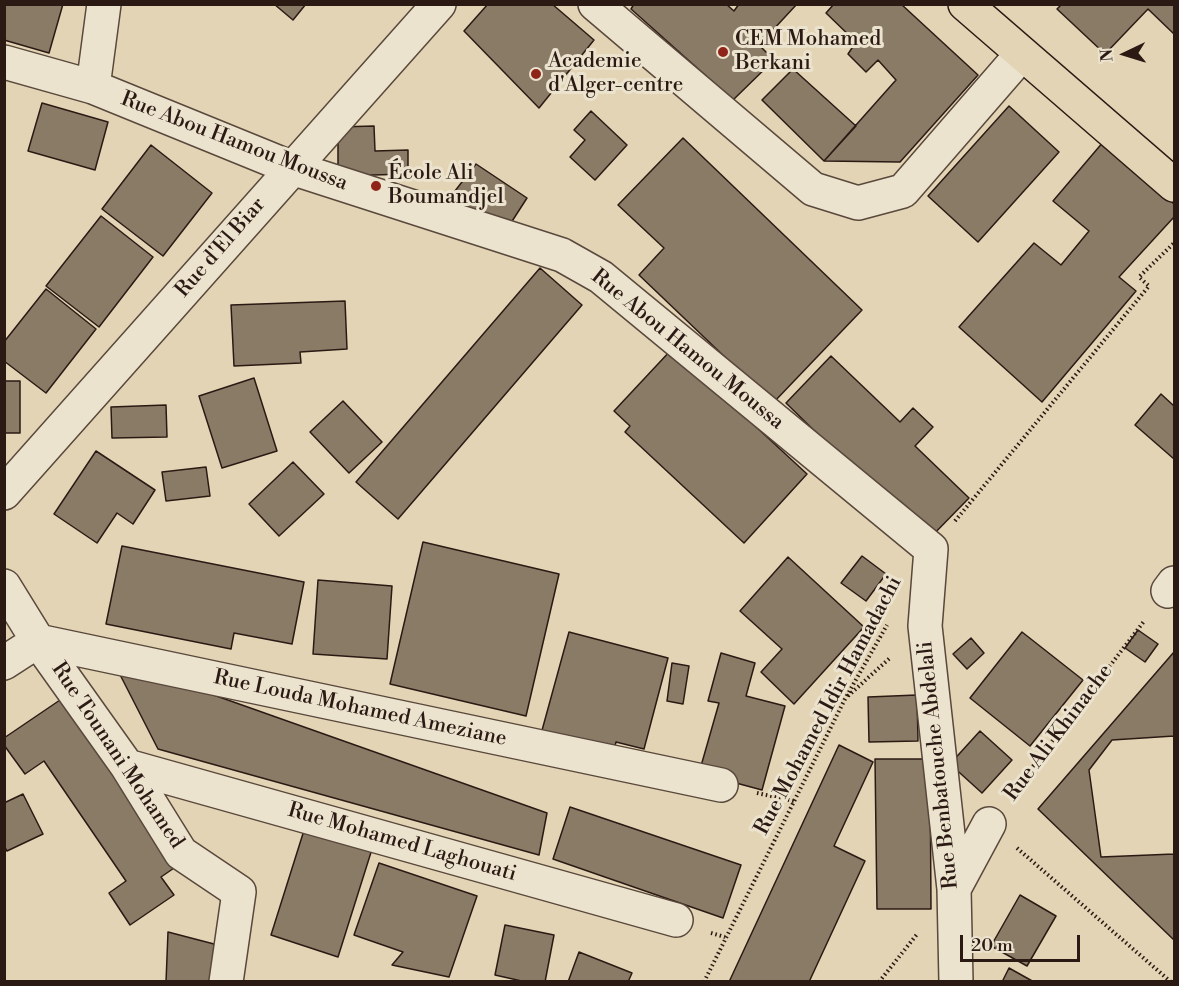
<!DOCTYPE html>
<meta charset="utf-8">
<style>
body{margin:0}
#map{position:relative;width:1179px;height:986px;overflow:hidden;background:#e2d4b4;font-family:"Libre Bodoni",serif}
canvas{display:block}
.frame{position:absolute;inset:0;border:6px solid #2b1a14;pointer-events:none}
.north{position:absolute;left:1095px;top:24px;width:60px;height:60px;-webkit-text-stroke:4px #ece3ce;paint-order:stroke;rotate:266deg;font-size:16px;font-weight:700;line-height:24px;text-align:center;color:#2b1a14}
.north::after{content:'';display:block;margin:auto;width:21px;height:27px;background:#2b1a14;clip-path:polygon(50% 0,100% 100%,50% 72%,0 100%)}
.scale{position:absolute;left:960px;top:935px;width:120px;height:27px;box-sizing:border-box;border:3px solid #2b1a14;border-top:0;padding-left:8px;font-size:18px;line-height:21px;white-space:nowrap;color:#2b1a14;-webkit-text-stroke:4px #ece3ce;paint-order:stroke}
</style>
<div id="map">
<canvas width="1179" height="986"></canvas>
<div class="frame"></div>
<div class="north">N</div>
<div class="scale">20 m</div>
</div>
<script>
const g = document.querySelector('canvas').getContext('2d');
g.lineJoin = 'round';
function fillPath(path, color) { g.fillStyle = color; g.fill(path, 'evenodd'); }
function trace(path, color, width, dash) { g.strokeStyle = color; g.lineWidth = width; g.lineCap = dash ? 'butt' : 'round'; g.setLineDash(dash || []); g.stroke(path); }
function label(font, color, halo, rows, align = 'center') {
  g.font = font + ' "Libre Bodoni",serif'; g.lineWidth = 6; g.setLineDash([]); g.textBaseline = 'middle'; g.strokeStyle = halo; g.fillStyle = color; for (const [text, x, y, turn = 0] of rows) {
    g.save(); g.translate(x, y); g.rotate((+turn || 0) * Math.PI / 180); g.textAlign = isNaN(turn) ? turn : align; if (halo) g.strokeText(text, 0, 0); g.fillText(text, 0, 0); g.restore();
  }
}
const building = new Path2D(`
 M4,4H63L49,53L4,40Z
 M274,4H306L293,20Z
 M488,4H552L594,40L539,108L464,31Z
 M634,4H726L734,11L739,4H797L759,45L774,60L733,100L631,9Z
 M834,4H901L978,75L900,162L824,161L896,80L878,60L866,72L848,54L856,42L826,13Z
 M1062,4H1174V34L1148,9L1105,54L1057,9Z
 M793,69L856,126L824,161L762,100Z
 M42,103L108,122L95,170L28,151Z
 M1009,106L1059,152L978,242L928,196Z
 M591,111L627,145L595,180L570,157L585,140L574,130Z
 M374,126L375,151L408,150V174L338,176V127Z
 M683,138L862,310L773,403L639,275L664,248L618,205Z
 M1104,141L1174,204V217L1119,277L1136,291L1042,402L959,327L1034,243L1061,265L1089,231L1053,201Z
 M151,145L212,193L163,256L102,209Z
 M476,164L527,198L507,229L444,205Z
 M101,216L153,257L99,327L46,286Z
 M540,268L582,305L398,519L356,482Z
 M46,289L96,329L46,393L4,361V342Z
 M345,301L347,349L300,352L301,363L234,366L231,305Z
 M672,349L807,474L744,543L625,432L630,426L614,411Z
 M831,356L900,422L913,408L933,427L915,446L969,498L927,541L786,403Z
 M254,378L277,451L222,468L199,396Z
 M4,381H20V433H4Z
 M1161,394L1174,406V459L1135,425Z
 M343,401L382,442L349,473L310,432Z
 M166,405L167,437L112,438L111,407Z
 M96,451L155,490L133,524L117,513L97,543L54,514Z
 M293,462L324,494L279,536L249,504Z
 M206,467L210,496L166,501L162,472Z
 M423,542L559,574L526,716L390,684Z
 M122,546L304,582L292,644L234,633L231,649L106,624Z
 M862,556L886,574L866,601L841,583Z
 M788,557L864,627L794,704L761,672L782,649L740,611Z
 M318,580L392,586L387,659L313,654Z
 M1138,630L1158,644L1145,662L1125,648Z
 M569,632L668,658L644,749L616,742L613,754L541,734Z
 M1022,632L1083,680L1030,746L970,698Z
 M971,638L984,653L967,669L953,654Z
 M1174,652V940L1038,809Z
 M721,653L755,663L746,696L785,706L762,790L699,773L719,703L708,701Z
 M112,659L547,813L539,855L158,749Z
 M672,663L689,666L683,704L667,701Z
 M917,695L918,741L869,742L868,697Z
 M63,698L177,866L161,877L174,895L130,925L109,893L126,881L44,761L25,774L4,745V738Z
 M980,731L1012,760L982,793L950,764Z
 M1174,736V854L1101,857L1089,770L1112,740Z
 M839,745L873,762L834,846L865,861L809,982H729Z
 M875,759H930L931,909H877Z
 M23,794L43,834L7,851L4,846V803Z
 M570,807L741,865L723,918L553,859Z
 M306,824L373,846L338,957L271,935Z
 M379,863L477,896L449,977L392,965L403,952L354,935Z
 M1020,895L1056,916L1027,966L991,946Z
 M505,925L554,935L545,982H526L495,975Z
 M168,932L214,944L213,982H166Z
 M579,952L632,973L628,982H568Z
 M1009,968L1034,982H1002Z`);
fillPath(building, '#8a7b67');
trace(building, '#2b1a14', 1.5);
const street = new Path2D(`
 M595,4L813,189L858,203L903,191L1021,55
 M4,62L93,87L292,168L562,255L601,277L931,549L925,626L954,889L956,982
 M93,87L104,4
 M4,493L439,4
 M4,586L38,641L127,766L181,853L239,892L226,982
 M1168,591L1174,583
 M4,663L38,641L721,785
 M127,766L676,920
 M954,889L989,824`);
const primary = new Path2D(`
 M965,4L1174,185`);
trace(street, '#59483c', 36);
trace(primary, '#2b1a14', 36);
trace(new Path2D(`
 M955,521L1149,286L1139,277L1174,243
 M848,696L891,657
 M757,793L794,801
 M1011,795L1145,620
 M1017,848L1171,982
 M711,933L725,937
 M704,982L845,699L887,625
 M879,982L918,933`), '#2b1a14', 4, [1.5, 3]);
trace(street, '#ece3ce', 33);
trace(primary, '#e2d4b4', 33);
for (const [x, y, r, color] of [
 [723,52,6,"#8f2418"],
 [536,74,6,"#8f2418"],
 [376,186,6,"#8f2418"]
]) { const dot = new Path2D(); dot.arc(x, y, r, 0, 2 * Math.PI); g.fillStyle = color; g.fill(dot); trace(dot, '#ece3ce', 2); }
label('21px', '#2b1a14', '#ece3ce', [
 ["CEM Mohamed",735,40],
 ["Berkani",735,64],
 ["Academie",548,62],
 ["d'Alger-centre",548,86],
 ["École Ali",388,174],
 ["Boumandjel",388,198]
], 'left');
label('21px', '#2b1a14', '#ece3ce', [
 ["Rue Abou Hamou Moussa",234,142,21],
 ["Rue d'El Biar",221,248,-49],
 ["Rue Abou Hamou Moussa",687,350,39],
 ["Rue Mohamed Idir Hamadachi",829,706,-62],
 ["Rue Louda Mohamed Ameziane",360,709,12],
 ["Rue Ali Khinache",1059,733,-53],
 ["Rue Tounani Mohamed",117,756,56],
 ["Rue Benbatouche Abdelali",939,765,-96],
 ["Rue Mohamed Laghouati",402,843,16]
]);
</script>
